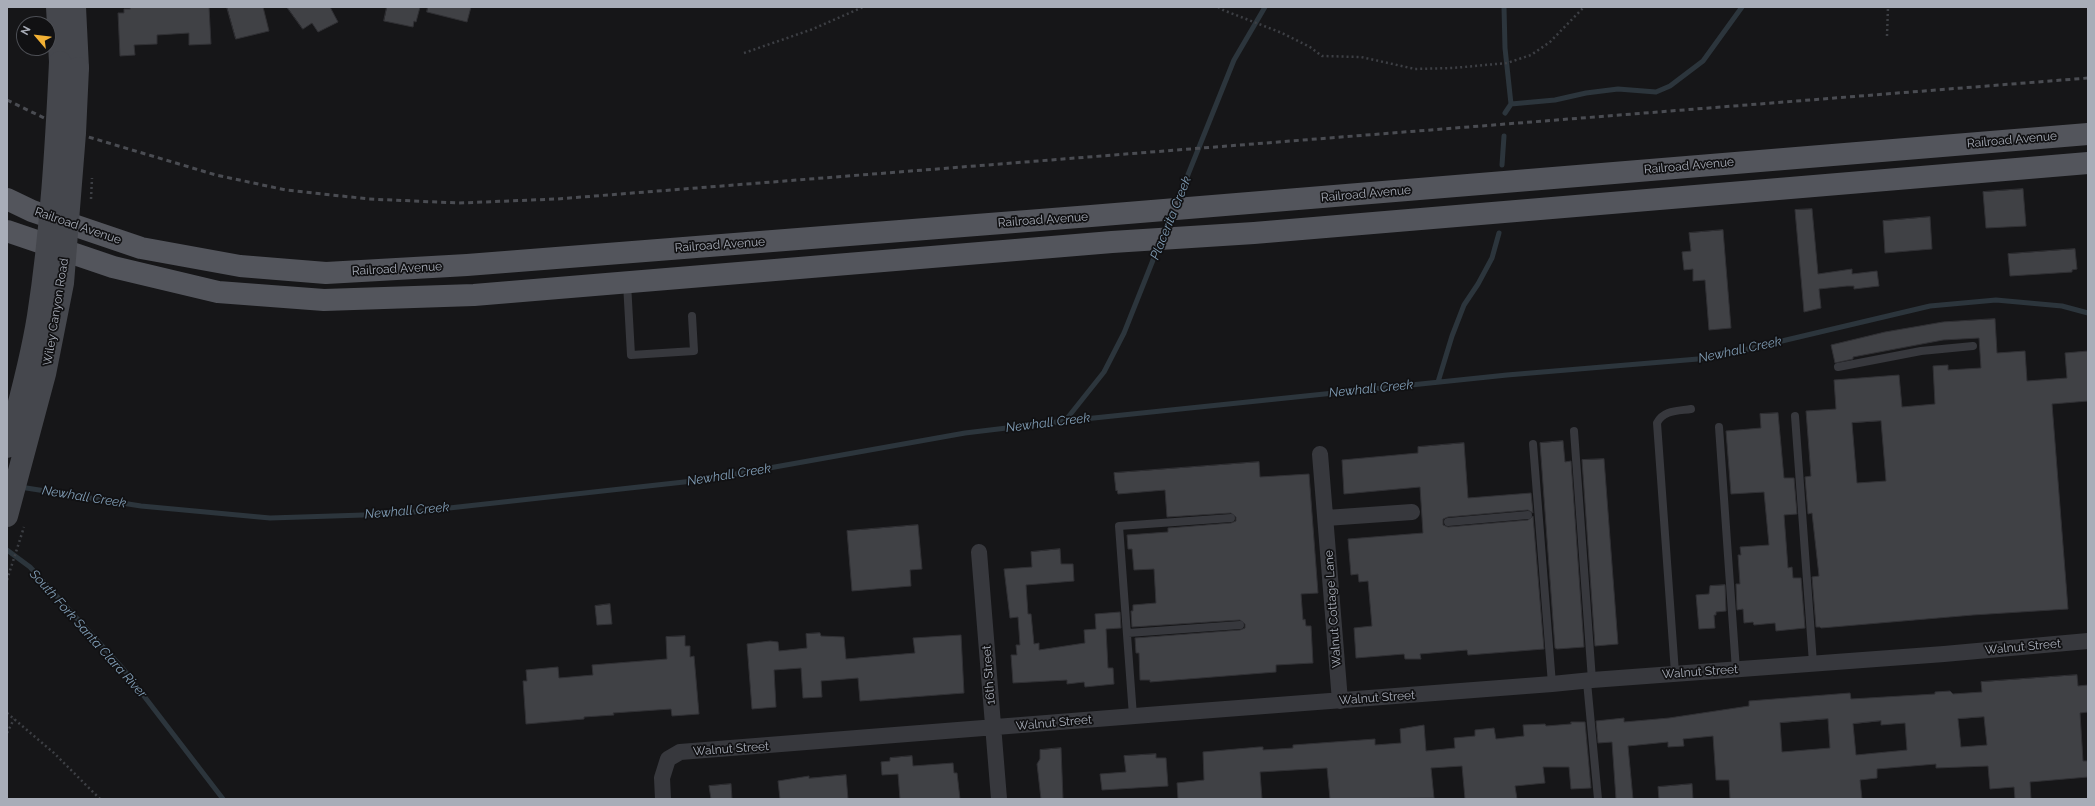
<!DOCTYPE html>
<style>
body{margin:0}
#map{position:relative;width:2095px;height:806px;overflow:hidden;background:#161618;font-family:Raleway,sans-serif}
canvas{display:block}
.frame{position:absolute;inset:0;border:8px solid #a8adb8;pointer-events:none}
.north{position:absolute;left:16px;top:16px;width:40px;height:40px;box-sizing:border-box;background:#111113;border:1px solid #4d4f55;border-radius:50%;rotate:298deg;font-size:11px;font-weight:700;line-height:16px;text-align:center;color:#a8adb8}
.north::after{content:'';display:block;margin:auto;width:14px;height:18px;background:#f2b134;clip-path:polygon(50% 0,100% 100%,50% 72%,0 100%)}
</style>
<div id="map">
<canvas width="2095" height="806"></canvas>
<div class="frame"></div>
<div class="north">N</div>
</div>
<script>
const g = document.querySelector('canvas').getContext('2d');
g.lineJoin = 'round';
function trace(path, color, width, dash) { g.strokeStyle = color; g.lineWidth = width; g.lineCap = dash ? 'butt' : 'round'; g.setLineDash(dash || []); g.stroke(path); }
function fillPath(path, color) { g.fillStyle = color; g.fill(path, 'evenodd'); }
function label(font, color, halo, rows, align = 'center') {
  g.font = font + ' Raleway,sans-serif'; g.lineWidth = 3.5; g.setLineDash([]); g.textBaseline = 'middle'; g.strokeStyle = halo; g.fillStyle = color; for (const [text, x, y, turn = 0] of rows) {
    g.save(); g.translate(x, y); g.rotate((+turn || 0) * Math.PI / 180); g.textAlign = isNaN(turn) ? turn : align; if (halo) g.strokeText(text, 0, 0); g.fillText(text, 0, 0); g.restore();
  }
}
trace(new Path2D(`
 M1504,7L1505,48L1511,104
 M1505,113L1511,104L1555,100L1586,93L1618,89L1656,92L1670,86L1703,61L1742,7
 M1502,165L1504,136
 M1177,202L1234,60L1265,7
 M1164,234L1171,215
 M1438,382L1452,336L1464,305L1478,284L1492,258L1499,233
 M1065,421L1104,372L1124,333L1159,245
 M20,487L141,506L270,518L395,514L702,480L965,433L1065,421L1507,375L1710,358L1930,306L1996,300L2062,306L2088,313
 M7,550L30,567L124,670L223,799`), '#2c353c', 5);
const building = new Path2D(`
 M130,7H209L211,44L189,45V33L157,35V44L134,45L135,55L120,56L118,13H124V9H130Z
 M227,7H263L269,31L236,39Z
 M287,7H330L338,22L318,32L312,23L303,29Z
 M387,7H420L416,22L414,21L413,27L384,21Z
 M428,7H471L467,22L427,12Z
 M2023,189L2026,226L1986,228L1983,192Z
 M1812,209L1818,274L1852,269V274L1877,271L1879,286L1854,289V286H1847L1819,289L1821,308L1804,312L1795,210Z
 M1930,217L1932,249L1885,253L1883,221Z
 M1723,230L1731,328L1709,330L1705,280L1693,281V269L1684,270L1682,252L1691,251L1689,233Z
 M2075,249L2077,269L2072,270V272L2010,276L2008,254Z
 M1995,319L1997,353L2025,351L2027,381L2067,378L2065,353L2088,351V401L2052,404L2068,609L1973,615L1821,628L1820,627H1816L1812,577L1819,576L1812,513L1808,514L1805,477L1811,476L1806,411L1836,409L1834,380L1899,375L1902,407L1935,404L1933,366L1948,365V370L1981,368L1979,338L1943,340L1853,357V359L1835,363L1831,345L1885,332L1943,322ZM1881,421L1886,481L1857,483L1852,423Z
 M1778,413L1784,478H1794L1797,514L1784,515L1788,568L1792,567L1793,578H1801L1805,628L1776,631L1775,623L1754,625L1753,622L1744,623L1743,609L1737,610L1736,584H1740L1738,555H1741L1740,547L1769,545L1764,492L1731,494L1726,431L1761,428L1760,414Z
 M1563,441L1565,462L1571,461L1584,647L1557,649L1555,648L1540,443Z
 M1464,443L1468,498L1531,493L1533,513L1528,510L1448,517L1443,519V525L1448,527L1528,520L1533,516L1544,649L1468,655L1467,650L1420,654L1421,659H1405L1404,654L1356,658L1354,628L1372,626L1368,581L1359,582L1358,574L1351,575L1348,539L1423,533L1420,487L1344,494L1342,460L1418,453V447Z
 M1604,459L1618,644L1595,646L1582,460Z
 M1259,462L1260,477L1309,474L1318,593L1301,594L1303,620L1305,619L1306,626H1311L1313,663L1276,665V672L1150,682V680H1140L1139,653H1136L1135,638L1240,630L1245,628V624L1240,620L1132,627L1131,611H1133V605L1156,603L1154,569L1134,570L1132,549H1128L1127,535L1168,532V528L1231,523L1236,521V517L1231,513L1167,517L1165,490L1118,494L1117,490L1116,491L1114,473Z
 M918,525L922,569L910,570L911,586L852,591L847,531Z
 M1060,549L1061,564H1073L1074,581L1026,585L1028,614H1031L1034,644L1039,643V650L1085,643L1084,630L1096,629L1095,614L1120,612L1121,628L1106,629L1108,668H1113L1114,684L1085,687L1084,682L1067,684V680L1013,683L1011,655H1017L1016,645H1020L1018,617L1010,618L1004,569L1032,567L1031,552Z
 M1725,585L1726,611L1716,612V615H1714L1715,628L1699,629L1696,595L1709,594L1710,586Z
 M610,604L612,624L597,625L595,606Z
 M820,633L821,636L844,637L846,659L915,653L913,638L961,635L964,693L860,701L858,678L821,681L822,697L803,698L801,668L774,670L776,707L752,709L747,644L770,641L778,642L779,651L807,648L806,634Z
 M685,636V646H690V657L694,656L699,714L672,716L671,709L613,713L614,715L584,717V719L526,724L523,681H527L526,670L558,667L559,678L593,675L592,665L667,659L666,637Z
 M2077,675L2078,686L2088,685V712L2080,713L2083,761H2088V777L2030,782L2031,799H2015L2014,787L1990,789L1988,766L1936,768V764L1877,769V778L1860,780L1862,799H1730L1729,780H1716L1713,736L1683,739L1684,746L1668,747V742L1628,746L1633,799H1616L1612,742L1598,743L1596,721L1624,718V722L1669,718L1749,706V701L1850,693L1851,699L1935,694V692L1950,691L1953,694L1982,692L1981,682ZM1984,717L1987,745L1961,747L1958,719ZM1828,719L1830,748L1782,752L1780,723ZM1881,721V725L1905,723L1907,750L1856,755L1853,724Z
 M1571,722H1585L1591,788L1571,789L1569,767H1543L1545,783L1515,786L1517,799H1465L1462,766L1431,768L1434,798L1330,799L1327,768L1260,772L1262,799H1178L1177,783L1204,780L1203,752L1259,747H1263V750L1293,748V745L1375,739V745L1401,743L1400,729L1424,725L1426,751L1455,748L1454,738L1475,736V730L1494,728L1496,739L1524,736L1523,725L1545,724L1546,726L1571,724Z
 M1061,748L1063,799H1041L1037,764L1040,759V750Z
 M1156,754V758H1166L1168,786L1102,790L1100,774L1126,772L1124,756Z
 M912,756L913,766L953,763L954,773H957L960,799H900L898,774L882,775L881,762L890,761V758Z
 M846,775L848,799H780L778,781L809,776V778Z
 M731,784L732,799H711L709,786Z
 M1692,784L1693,799H1659L1658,787Z`);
fillPath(building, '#404145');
trace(building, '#303034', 1);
trace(new Path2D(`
 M1218,7L1223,10L1282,33L1310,47L1322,56L1361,57L1415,69L1453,68L1507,63L1531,55L1550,42L1584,7
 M1887,36L1888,7
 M744,53L813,29L863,7
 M7,713L54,753L100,799
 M7,733L14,719`), '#3d3f44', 2.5, [2, 3]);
trace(new Path2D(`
 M627,283L631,355L694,351L692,316
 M1838,367L1921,351L1973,346
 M1795,416L1813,663
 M1719,427L1736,670
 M1574,431L1592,680
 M1533,444L1552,684
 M1448,522L1528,515
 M1128,633L1240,625
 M1675,673L1657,423C1663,410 1678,411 1691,409
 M1587,682L1598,799
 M1133,716L1119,526L1231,518`), '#37383d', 8);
trace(new Path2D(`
 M1320,454L1340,701
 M1326,518L1412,512
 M979,552L999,799
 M663,799L662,778L668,759L680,752C971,731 1261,704 1552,684L1592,680L1944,654L2088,641`), '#37383d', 16);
trace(new Path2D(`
 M57,7L60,62
 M75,7L78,68`), '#45474d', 22);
trace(new Path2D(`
 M7,199L32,211L141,248L240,266L326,273L467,265L1091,216L2088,134
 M7,231L113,267L218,292L324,300L474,295L1112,242L1254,233L2088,163`), '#53555c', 22);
trace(new Path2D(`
 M7,100L75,133L216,175L286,190L369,199L459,203L557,199L2088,78`), '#4a4c52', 3, [5, 4]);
trace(new Path2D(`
 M91,199L92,178
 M7,580L24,527`), '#3d3f44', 2.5, [2, 3]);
trace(new Path2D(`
 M7,447C19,404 31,360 38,316C51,232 56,147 60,62
 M7,516L45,374L63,283L75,133L78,68`), '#45474d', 22);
label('12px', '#a8adb8', '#111113', [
 ["Railroad Avenue",2012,140,-5],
 ["Railroad Avenue",1689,166,-5],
 ["Railroad Avenue",1366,194,-5],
 ["Railroad Avenue",1043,220,-4],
 ["Railroad Avenue",78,226,19],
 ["Railroad Avenue",720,245,-4],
 ["Railroad Avenue",397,269,-3],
 ["Wiley Canyon Road",56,312,-81],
 ["Walnut Cottage Lane",1333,609,-94],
 ["Walnut Street",2023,647,-5],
 ["Walnut Street",1700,672,-4],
 ["16th Street",989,675,-94],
 ["Walnut Street",1377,698,-4],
 ["Walnut Street",1054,723,-5],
 ["Walnut Street",731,749,-4]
]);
label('italic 13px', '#7f9bb3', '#111113', [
 ["Placerita Creek",1171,218,-68],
 ["Newhall Creek",1740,350,-12],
 ["Newhall Creek",1371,389,-6],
 ["Newhall Creek",1048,423,-7],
 ["Newhall Creek",729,475,-9],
 ["Newhall Creek",84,497,9],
 ["Newhall Creek",407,511,-5],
 ["South Fork Santa Clara River",88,634,48]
]);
</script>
